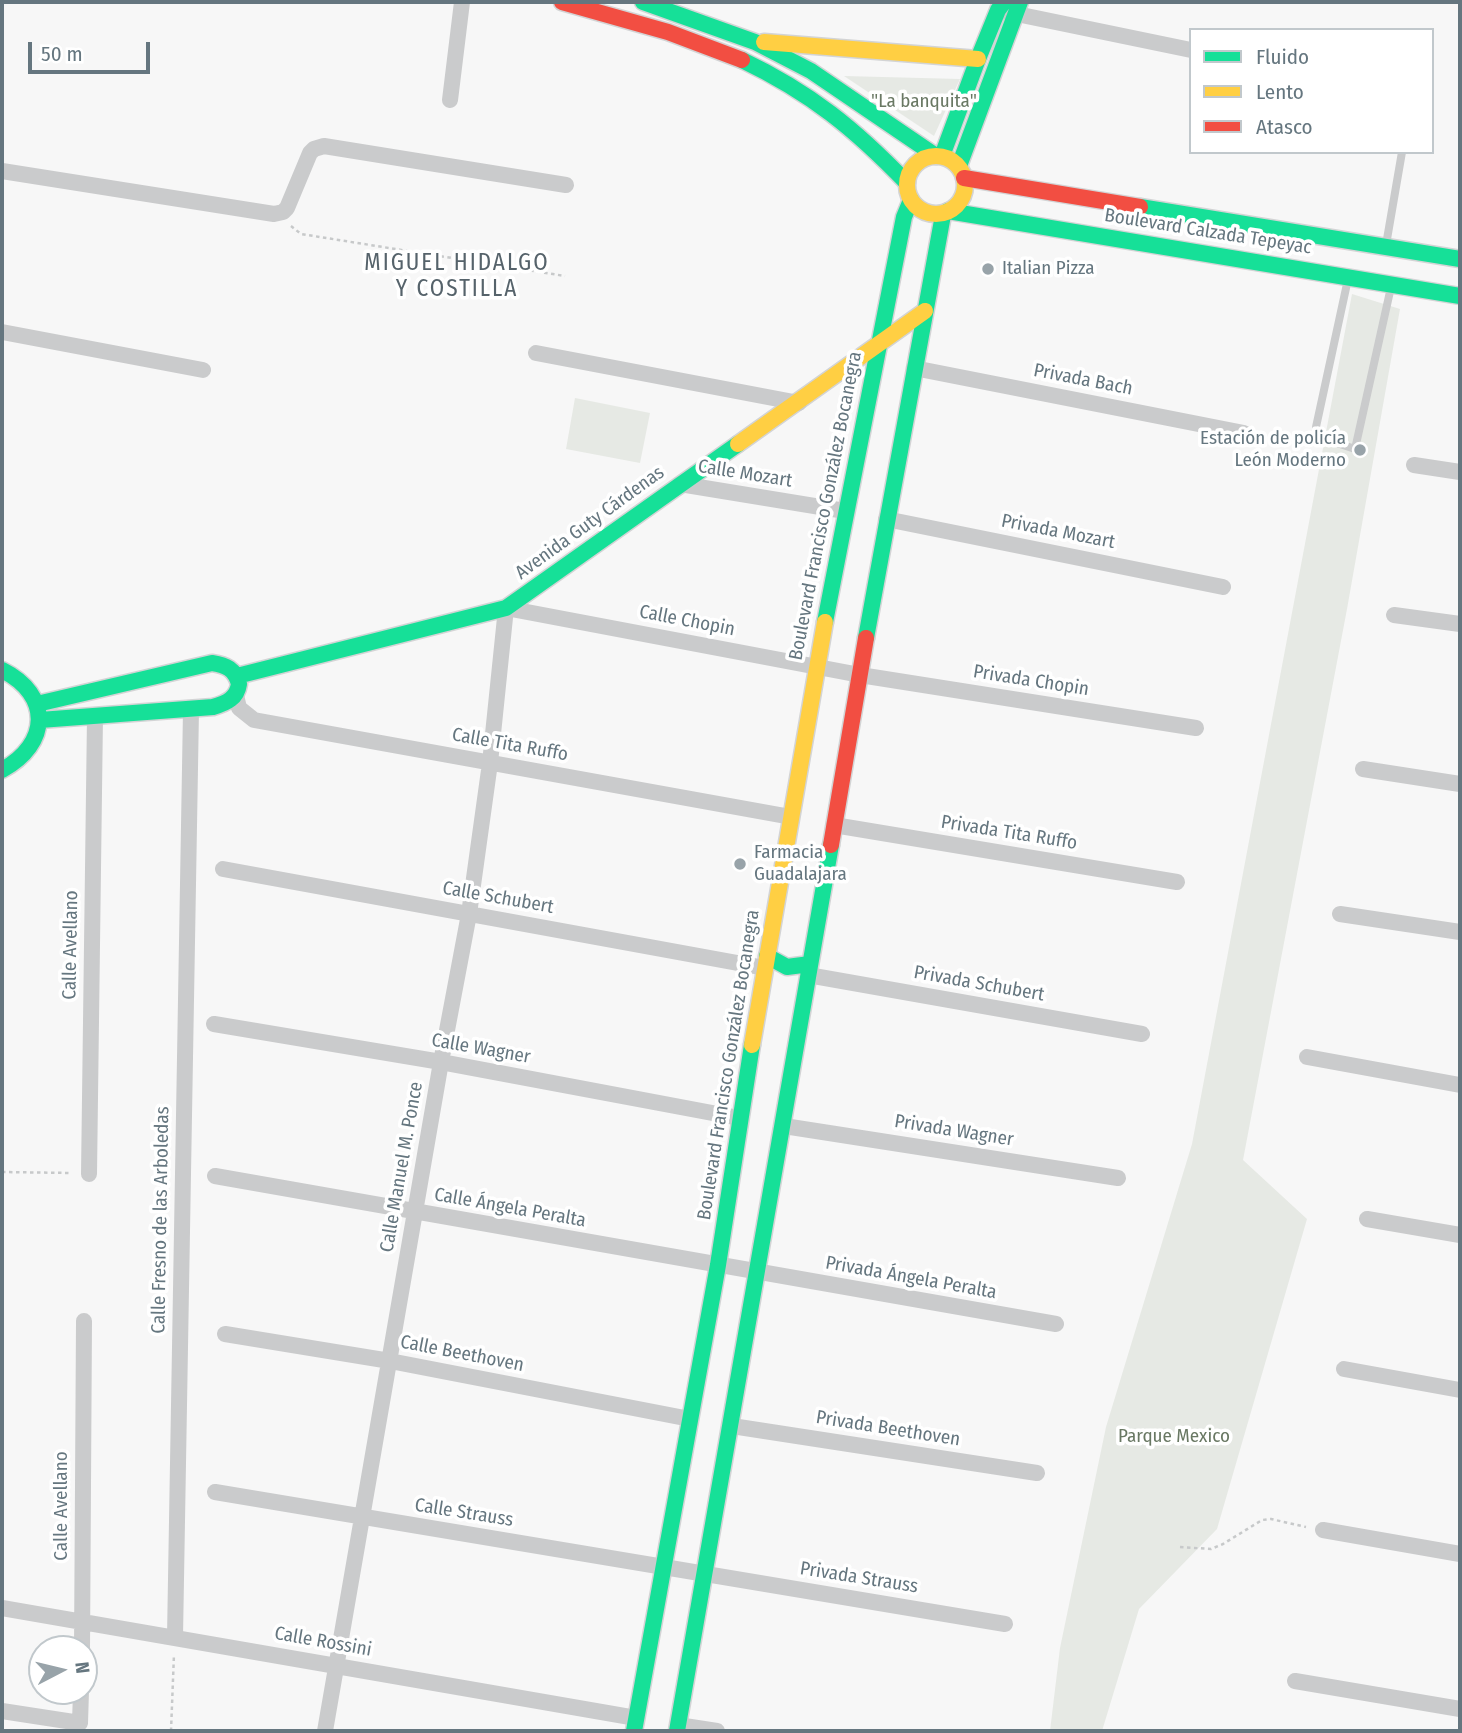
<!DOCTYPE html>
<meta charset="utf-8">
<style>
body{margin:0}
#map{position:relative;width:1462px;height:1733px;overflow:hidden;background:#f7f7f7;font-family:"Fira Sans Condensed",sans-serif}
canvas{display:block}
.frame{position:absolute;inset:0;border:4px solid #65767f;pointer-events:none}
.legend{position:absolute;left:1189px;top:28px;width:245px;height:126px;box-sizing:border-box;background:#fff;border:2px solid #c1c8cc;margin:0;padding:9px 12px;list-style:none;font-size:21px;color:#65767f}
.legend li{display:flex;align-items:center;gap:14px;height:35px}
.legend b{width:35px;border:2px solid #c1c8cc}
.north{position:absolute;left:28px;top:1635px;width:70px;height:70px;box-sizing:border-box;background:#fff;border:2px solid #c1c8cc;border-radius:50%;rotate:83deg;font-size:19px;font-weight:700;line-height:28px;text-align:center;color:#65767f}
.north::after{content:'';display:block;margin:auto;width:24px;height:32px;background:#98a3a9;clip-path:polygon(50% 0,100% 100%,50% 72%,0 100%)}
.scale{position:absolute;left:28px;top:42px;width:122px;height:32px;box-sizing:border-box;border:4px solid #65767f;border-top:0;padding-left:9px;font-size:21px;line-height:24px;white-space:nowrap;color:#65767f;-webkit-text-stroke:5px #fff;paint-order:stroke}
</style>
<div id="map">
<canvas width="1462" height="1733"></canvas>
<div class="frame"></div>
<ul class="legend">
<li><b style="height:9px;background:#16e098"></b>Fluido</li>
<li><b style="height:9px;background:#ffcf43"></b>Lento</li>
<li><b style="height:9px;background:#f24e42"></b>Atasco</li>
</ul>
<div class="north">N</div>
<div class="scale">50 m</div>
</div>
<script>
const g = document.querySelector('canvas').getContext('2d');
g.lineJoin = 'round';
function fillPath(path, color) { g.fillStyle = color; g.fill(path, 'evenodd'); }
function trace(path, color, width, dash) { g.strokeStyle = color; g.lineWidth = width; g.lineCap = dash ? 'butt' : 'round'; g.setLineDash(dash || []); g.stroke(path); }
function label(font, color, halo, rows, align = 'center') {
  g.font = font + ' "Fira Sans Condensed",sans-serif'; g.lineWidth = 7; g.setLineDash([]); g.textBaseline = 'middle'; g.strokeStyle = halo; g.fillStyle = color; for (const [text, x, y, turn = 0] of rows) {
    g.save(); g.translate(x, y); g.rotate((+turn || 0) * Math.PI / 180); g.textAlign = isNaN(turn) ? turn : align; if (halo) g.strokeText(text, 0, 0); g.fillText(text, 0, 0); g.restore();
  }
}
fillPath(new Path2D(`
 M844,76L960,79L934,136Z
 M1352,294L1400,309L1347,609L1243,1160L1307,1219L1217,1529L1139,1609L1102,1731H1050L1060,1648L1106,1427L1192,1144Z
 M575,398L650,413L640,463L566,449Z`), '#e6e9e4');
const fast = new Path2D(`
 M643,2L755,42L811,71L936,156
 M742,60C811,93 855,129 907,183
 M942,156L978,59L998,10L1004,2
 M959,166L1020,2
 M1140,207L1460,259
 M948,211L1460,296
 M825,622L904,217L911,200
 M866,638L943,215
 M2,670C52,695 50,744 2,770
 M237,676L506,608L738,444
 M37,704L212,663C226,665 235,669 239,684C237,698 227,703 213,707L40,720
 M767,956L787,967L810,964
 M634,1731L718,1265L752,1045
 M677,1731L831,845`);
const slow = new Path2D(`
 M764,42L978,59
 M907 185a29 29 0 1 1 58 0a29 29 0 1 1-58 0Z
 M738,444L925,311
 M752,1045L825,622`);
const jam = new Path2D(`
 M562,2L668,32L742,60
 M964,178L1140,207
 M831,845L866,638`);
trace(fast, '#d3d4d5', 19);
trace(slow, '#d3d4d5', 19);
trace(jam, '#d3d4d5', 19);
trace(new Path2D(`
 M291,226L301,234L565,276
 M2,1172L72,1173
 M1180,1547L1211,1549L1223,1544L1262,1520L1271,1519L1306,1527
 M171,1731L174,1654`), '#c7c9ca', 2.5, [3.5, 3.5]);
trace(new Path2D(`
 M1386,245L1402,152
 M1348,279L1316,427L1322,438L1355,449L1391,287`), '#cacbcc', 8);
trace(new Path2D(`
 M1007,12L1191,50
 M450,100L462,2
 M2,171L274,214L283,212L287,208L310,153L314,149L324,146L566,185
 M2,332L203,370
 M536,353L799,403
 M914,368L1244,433
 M1414,465L1460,472
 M680,484L845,511
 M886,519L1223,587
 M1394,615L1460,624
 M236,695L239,708L254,720L791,817
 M1363,769L1460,784
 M834,825L1177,882
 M223,869L765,968
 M1340,914L1460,932
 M808,975L1142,1034
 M214,1024L441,1062L739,1118
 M1307,1057L1460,1085
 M784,1126L1118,1178
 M89,1174L95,716
 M215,1176L1056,1324
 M1367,1219L1460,1235
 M225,1334L390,1361L690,1419
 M1344,1369L1460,1390
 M732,1426L1037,1473
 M215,1492L1005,1624
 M1323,1530L1460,1554
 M2,1608L636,1718
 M175,1637L191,710
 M82,1649L84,1321
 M1295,1681L1460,1709
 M2,1711L80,1723L81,1691
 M678,1725L717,1731
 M325,1731L441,1062L469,914L490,763L506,608L860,675L1196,728`), '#cacbcc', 16);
trace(fast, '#16e098', 16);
trace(slow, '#ffcf43', 16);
trace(jam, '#f24e42', 16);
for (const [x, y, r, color] of [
 [988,269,7,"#98a3a9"],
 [1360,450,7,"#98a3a9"],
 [740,864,7,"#98a3a9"]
]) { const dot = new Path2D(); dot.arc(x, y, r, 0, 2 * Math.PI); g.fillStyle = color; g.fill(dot); trace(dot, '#fff', 2.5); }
label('19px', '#697863', '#fff', [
 ["\"La banquita\"",924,102],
 ["Parque Mexico",1174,1437]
]);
label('19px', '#65767f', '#fff', [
 ["Boulevard Calzada Tepeyac",1208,232,9],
 ["Privada Bach",1083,380,11],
 ["Calle Mozart",745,474,9],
 ["Boulevard Francisco González Bocanegra",826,506,-79],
 ["Avenida Guty Cárdenas",590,523,-36],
 ["Privada Mozart",1058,532,11],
 ["Calle Chopin",687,621,11],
 ["Privada Chopin",1031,681,9],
 ["Calle Tita Ruffo",510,745,10],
 ["Privada Tita Ruffo",1009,833,9],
 ["Calle Schubert",498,898,10],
 ["Calle Avellano",71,945,-89],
 ["Privada Schubert",979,984,10],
 ["Calle Wagner",481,1049,10],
 ["Boulevard Francisco González Bocanegra",729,1065,-81],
 ["Privada Wagner",954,1131,9],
 ["Calle Manuel M. Ponce",402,1167,-80],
 ["Calle Ángela Peralta",510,1208,10],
 ["Calle Fresno de las Arboledas",161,1220,-89],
 ["Privada Ángela Peralta",911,1278,10],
 ["Calle Beethoven",462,1354,11],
 ["Privada Beethoven",888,1429,9],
 ["Calle Avellano",62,1506,-90],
 ["Calle Strauss",464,1513,9],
 ["Privada Strauss",859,1578,9],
 ["Calle Rossini",323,1642,10]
]);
label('19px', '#65767f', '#fff', [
 ["Italian Pizza",1002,269],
 ["Estación de policía",1346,439,"right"],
 ["León Moderno",1346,461,"right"],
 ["Farmacia",754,853],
 ["Guadalajara",754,875]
], 'left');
g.letterSpacing = '2px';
label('23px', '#56636b', '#fff', [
 ["MIGUEL HIDALGO",457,264],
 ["Y COSTILLA",457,290]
]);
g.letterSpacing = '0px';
</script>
